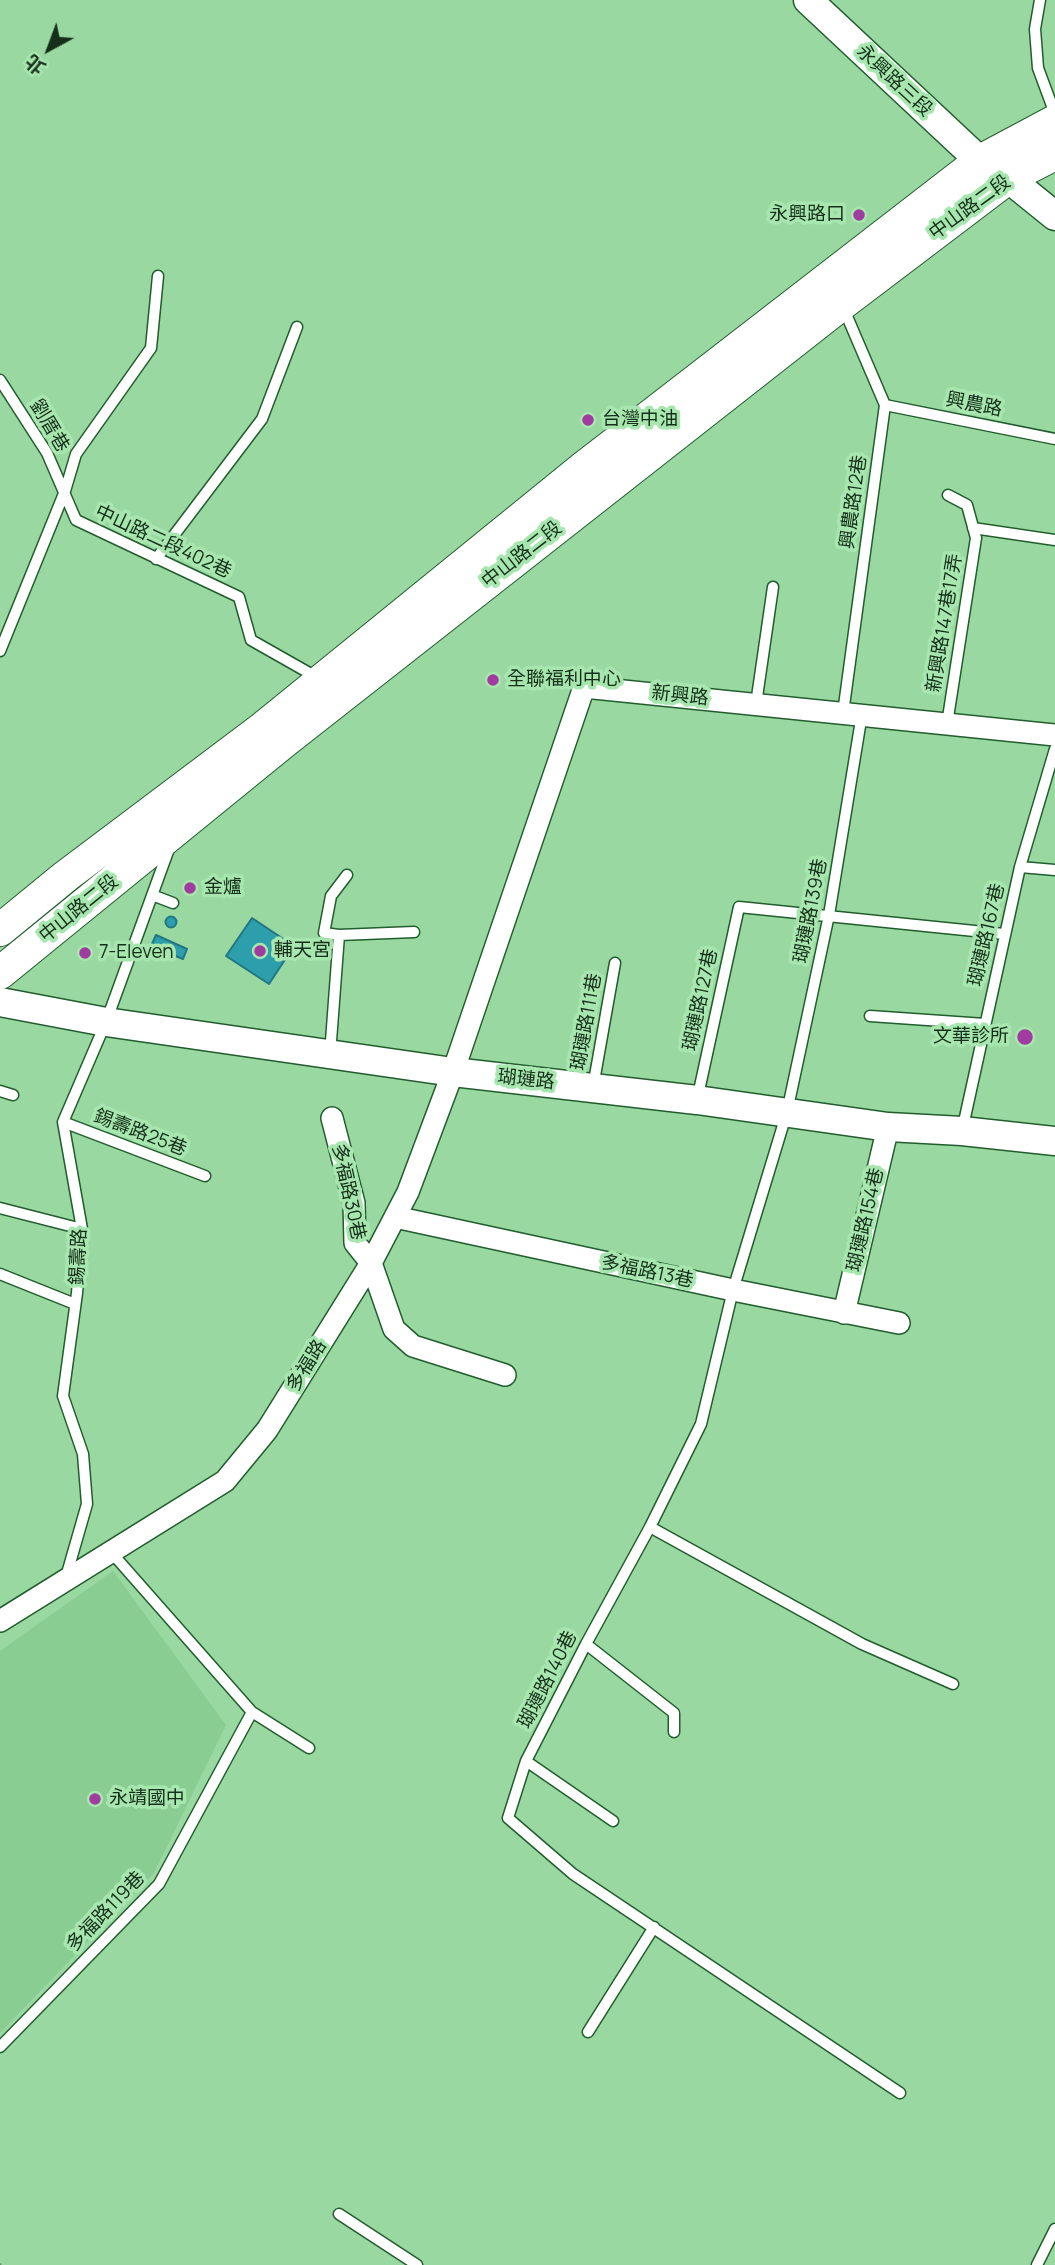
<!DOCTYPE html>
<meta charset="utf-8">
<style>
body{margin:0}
#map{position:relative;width:1055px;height:2265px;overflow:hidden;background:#9ad8a2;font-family:Manrope,"Noto Sans TC",sans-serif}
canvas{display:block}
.north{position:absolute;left:14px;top:14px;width:70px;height:70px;-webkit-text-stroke:5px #a7e6ae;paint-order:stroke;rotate:221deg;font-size:19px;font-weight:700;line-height:28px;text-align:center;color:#162f1a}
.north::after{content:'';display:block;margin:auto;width:24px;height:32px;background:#162f1a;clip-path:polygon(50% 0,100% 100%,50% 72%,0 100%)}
</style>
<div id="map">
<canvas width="1055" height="2265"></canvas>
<div class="north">北</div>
</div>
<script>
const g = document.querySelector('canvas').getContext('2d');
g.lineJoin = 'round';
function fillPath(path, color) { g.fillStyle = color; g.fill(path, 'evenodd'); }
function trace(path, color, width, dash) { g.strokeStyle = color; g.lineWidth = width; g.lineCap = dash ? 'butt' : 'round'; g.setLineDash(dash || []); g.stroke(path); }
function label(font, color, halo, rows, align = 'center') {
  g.font = font + ' Manrope,"Noto Sans TC",sans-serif'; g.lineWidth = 7; g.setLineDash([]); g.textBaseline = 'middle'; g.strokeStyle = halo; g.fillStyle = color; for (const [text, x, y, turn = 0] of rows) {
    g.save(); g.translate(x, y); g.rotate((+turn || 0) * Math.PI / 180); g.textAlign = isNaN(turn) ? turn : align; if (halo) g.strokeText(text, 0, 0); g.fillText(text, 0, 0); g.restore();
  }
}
fillPath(new Path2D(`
 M113,1571L226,1725L154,1873L0,2033V1651Z`), '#89cd92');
const building = new Path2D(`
 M184.5 888a5.5 5.5 0 1 1 11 0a5.5 5.5 0 1 1-11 0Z
 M165.5 922a5.5 5.5 0 1 1 11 0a5.5 5.5 0 1 1-11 0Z
 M252,918L294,946L269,984L226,956Z
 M156,935L187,949L183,959L151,946Z`);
fillPath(building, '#2d9eac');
trace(building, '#227782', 2);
const lane = new Path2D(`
 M1040,0L1035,29L1038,68L1055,114
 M0,380L47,453L76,520L239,597L251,640L318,678
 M885,405L1055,439
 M973,528L1055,540
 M156,559L262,419L297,327
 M0,651L65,491L76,454L151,348L158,276
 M756,704L773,587
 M843,713L885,405L843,307
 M862,714L829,915L787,1112L733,1290L701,1424L650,1527L586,1644L526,1761L508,1818L573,1874L900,2093
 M947,724L976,538L967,505L948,495
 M1020,867L1055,870
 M152,895L173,903
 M339,935L414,932
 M870,1016L985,1024
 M330,1054L339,935L324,933L331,896L347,875
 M593,1087L615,963
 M0,1091L13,1095
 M697,1100L739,907L1004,934
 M63,1122L205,1176
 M962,1131L1020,867L1055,749
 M0,1208L82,1229
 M0,1274L75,1304
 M650,1527L862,1644L953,1684
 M66,1577L87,1504L83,1454L63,1396L77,1293L82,1229L63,1122L106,1022L170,846
 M586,1644L674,1713V1732
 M252,1712L309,1748
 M526,1761L613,1821
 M588,2032L654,1927
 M0,2047L159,1884L252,1712L111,1552
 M339,2214L417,2265
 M1037,2265L1055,2229`);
const street = new Path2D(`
 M332,1118L354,1203L355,1243L371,1263L394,1329L413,1346L505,1375
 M395,1217L733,1290L899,1323
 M844,1313L888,1127
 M0,1621L225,1481L267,1430L371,1263L408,1192L453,1072L584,687L1055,735`);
const secondary = new Path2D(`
 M808,0L980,161L1008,178L1055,216
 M0,1002L106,1022L453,1072L697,1100L888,1127L962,1131L1055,1141`);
const primary = new Path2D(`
 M0,930L66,876L264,727L583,468L980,161L1055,121
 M0,973L285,741L842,304L1008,178L1055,154`);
trace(lane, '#215d2d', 13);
trace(street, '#215d2d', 24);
trace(secondary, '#215d2d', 31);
trace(primary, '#215d2d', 34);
trace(new Path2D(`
 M0,2264L1,2265`), '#639169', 2.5, [3.5, 5]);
trace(lane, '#fff', 10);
trace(street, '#fff', 21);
trace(secondary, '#fff', 28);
trace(primary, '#fff', 32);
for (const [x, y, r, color] of [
 [859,215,7,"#a03ba0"],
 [588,420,7,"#a03ba0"],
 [493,680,7,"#a03ba0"],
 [190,888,7,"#a03ba0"],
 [260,951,7,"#a03ba0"],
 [85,953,7,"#a03ba0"],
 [1025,1037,9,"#a03ba0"],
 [95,1799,7,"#a03ba0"]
]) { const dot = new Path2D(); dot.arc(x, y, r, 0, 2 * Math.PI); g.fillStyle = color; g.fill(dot); trace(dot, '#a7e6ae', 2.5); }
label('19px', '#162f1a', '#a7e6ae', [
 ["永興路三段",894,81,43],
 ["中山路二段",970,208,-36],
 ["興農路",974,405,11],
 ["劉厝巷",49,426,59],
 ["興農路12巷",854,502,-82],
 ["中山路二段402巷",163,542,25],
 ["中山路二段",522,555,-38],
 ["新興路147巷17弄",945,623,-81],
 ["新興路",680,696,6],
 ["中山路二段",79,909,-39],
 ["瑚璉路139巷",811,911,-79],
 ["瑚璉路167巷",987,935,-77],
 ["瑚璉路127巷",701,1000,-78],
 ["瑚璉路111巷",587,1022,-80],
 ["瑚璉路",526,1080,6],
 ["錫壽路25巷",140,1133,21],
 ["多福路30巷",348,1192,78],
 ["瑚璉路154巷",866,1220,-77],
 ["錫壽路",79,1257,-87],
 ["多福路13巷",647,1272,12],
 ["多福路",307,1366,-58],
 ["瑚璉路140巷",548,1680,-63],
 ["多福路119巷",106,1912,-46]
]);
label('19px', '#162f1a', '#a7e6ae', [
 ["永興路口",845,215,"right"],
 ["台灣中油",602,420],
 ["全聯福利中心",507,680],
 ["金爐",204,888],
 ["輔天宮",274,951],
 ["7-Eleven",99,953],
 ["文華診所",1009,1037,"right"],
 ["永靖國中",109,1799]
], 'left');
</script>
